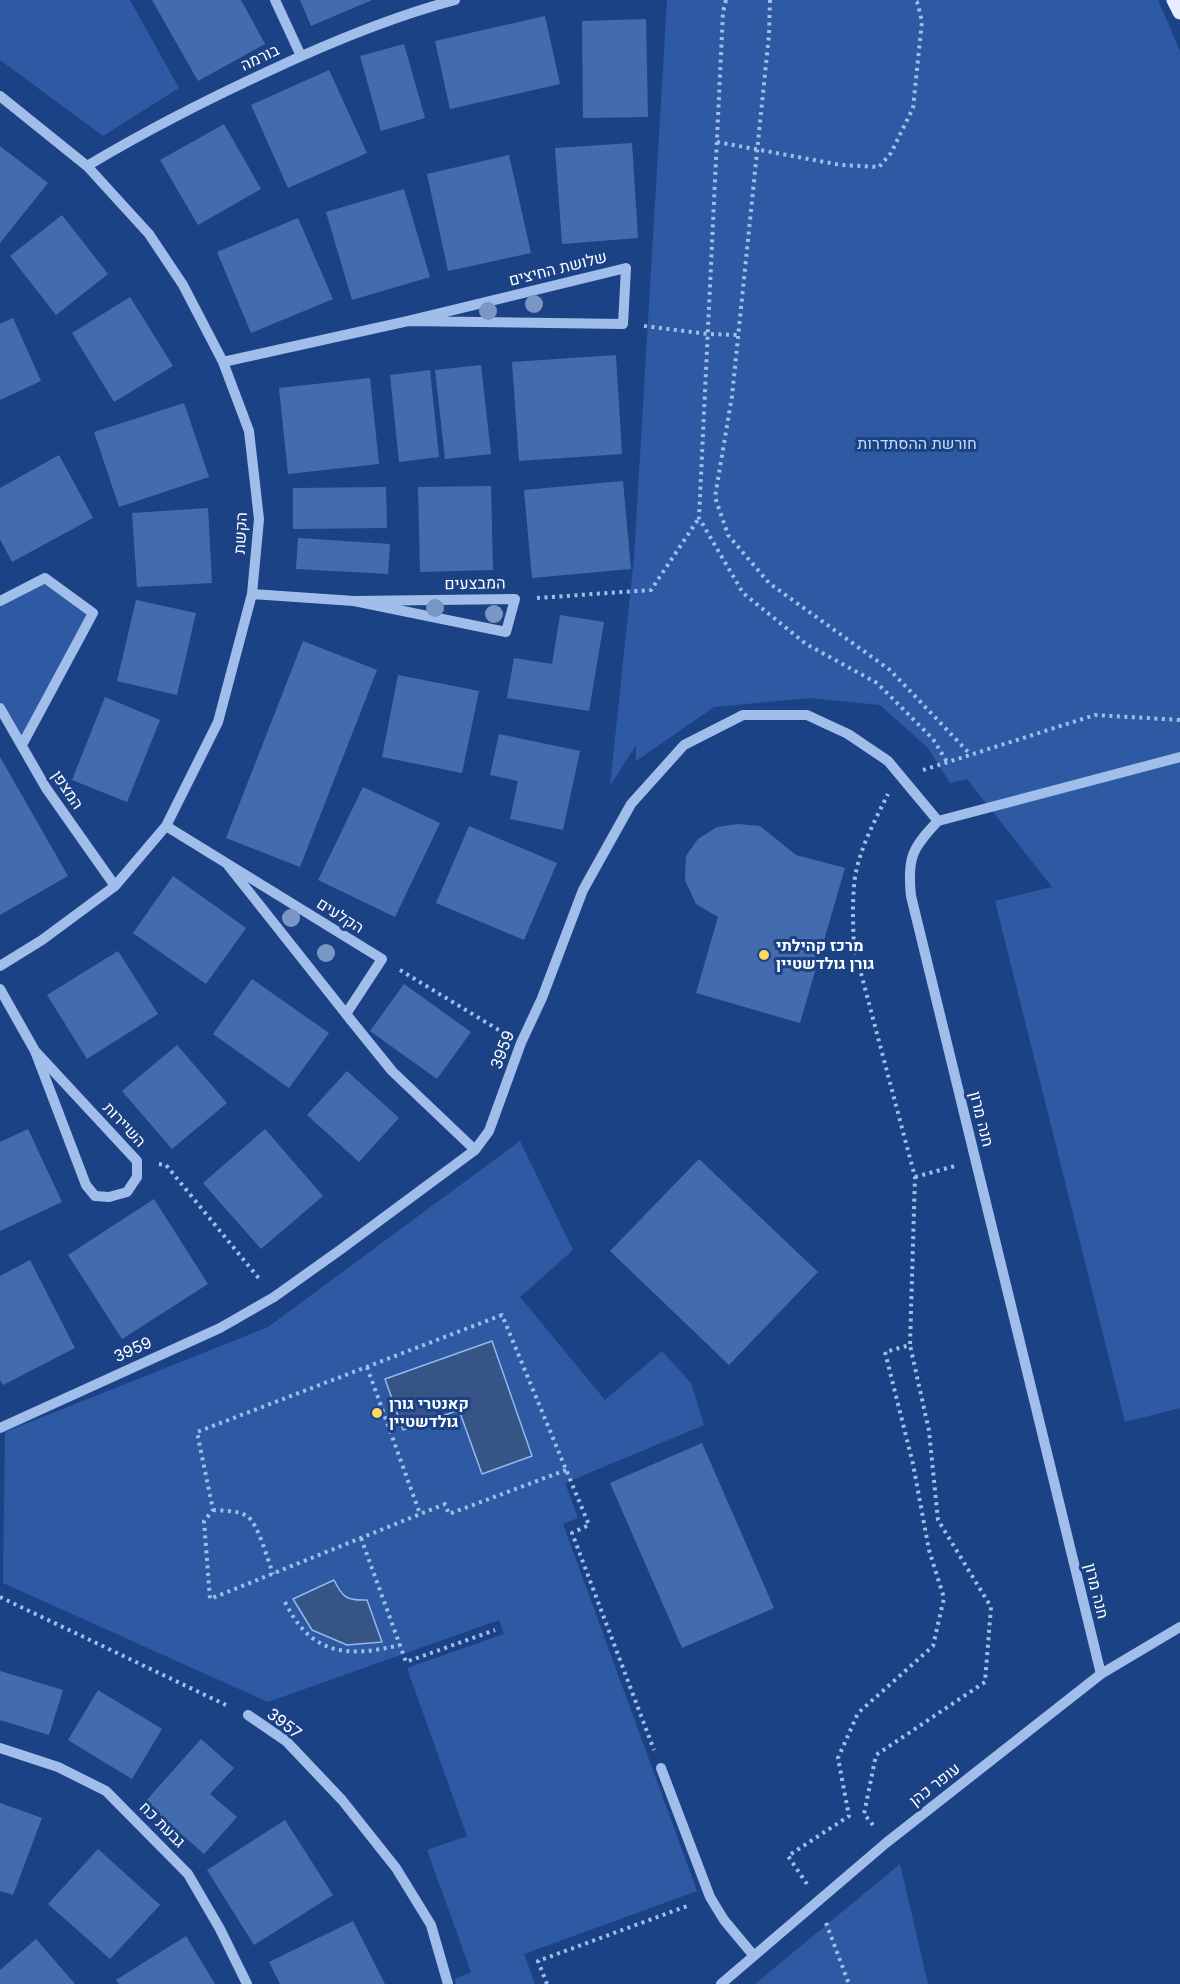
<!DOCTYPE html>
<meta charset="utf-8">
<style>
body{margin:0}
canvas{display:block;background:#1b4285}
</style>
<canvas width="1180" height="1984"></canvas>
<script>
const g = document.querySelector('canvas').getContext('2d');
g.lineJoin = 'round';
function fillPath(path, color) { g.fillStyle = color; g.fill(path, 'evenodd'); }
function trace(path, color, width, dash) { g.strokeStyle = color; g.lineWidth = width; g.lineCap = dash ? 'butt' : 'round'; g.setLineDash(dash || []); g.stroke(path); }
function label(font, color, halo, rows, align = 'center') {
  g.font = font + ' Inter,Heebo,sans-serif'; g.lineWidth = 6; g.setLineDash([]); g.textBaseline = 'middle'; g.strokeStyle = halo; g.fillStyle = color; for (const [text, x, y, turn = 0] of rows) {
    g.save(); g.translate(x, y); g.rotate((+turn || 0) * Math.PI / 180); g.textAlign = isNaN(turn) ? turn : align; if (halo) g.strokeText(text, 0, 0); g.fillText(text, 0, 0); g.restore();
  }
}
fillPath(new Path2D(`
 M0,0H130L179,88L103,136L0,60Z
 M667,0H1158L1180,51V1408L1125,1422L995,901L1052,887L967,779L950,783L928,748L880,705L810,698L714,707L636,761V745L610,786L634,558Z
 M45,578L93,613L22,745L0,708V601Z
 M520,1141L573,1250L520,1297L605,1400L662,1351L691,1383L704,1425L565,1483L578,1518L563,1524L697,1891L524,1954L535,1984H456L455,1979L471,1972L427,1850L467,1836L407,1668L504,1634L499,1620L268,1702L3,1583L5,1432L268,1327Z
 M900,1864L928,1984H755Z`), '#2e5aa3');
const water = new Path2D(`
 M492,1341L532,1456L482,1474L459,1410L403,1430L385,1379Z
 M334,1580C342,1597 347,1601 367,1600L382,1642L347,1645L312,1630L293,1599Z`);
fillPath(water, '#375486');
trace(water, '#94b8ed', 1.5);
fillPath(new Path2D(`
 M152,0H241L265,44L198,81Z
 M300,0H372L311,26Z
 M545,16L560,84L450,109L435,41Z
 M646,19L648,117L583,118L582,21Z
 M404,44L425,118L381,131L360,56Z
 M329,70L367,153L288,188L251,105Z
 M224,124L261,189L198,225L160,160Z
 M632,143L638,238L562,244L555,148Z
 M0,146L48,183L0,243Z
 M509,155L531,253L448,271L427,174Z
 M404,189L430,277L352,300L326,212Z
 M62,215L108,274L56,315L10,256Z
 M298,218L333,299L251,333L217,252Z
 M130,297L173,366L114,402L72,333Z
 M13,318L41,381L0,400V324Z
 M616,355L622,454L519,461L512,362Z
 M481,365L491,454L445,459L435,370Z
 M430,370L439,457L399,462L390,375Z
 M370,378L379,464L288,474L279,388Z
 M184,403L209,477L119,507L94,432Z
 M59,455L93,518L12,562L0,539V488Z
 M623,481L631,569L532,578L524,490Z
 M491,486L493,570L420,572L418,487Z
 M386,487L387,528L293,529V488Z
 M208,508L212,583L137,587L132,513Z
 M298,538L390,544L388,574L296,569Z
 M136,600L196,613L177,695L117,681Z
 M560,615L604,622L589,711L507,698L514,658L552,664Z
 M303,641L377,670L300,867L226,838Z
 M398,675L479,691L462,773L382,757Z
 M105,697L160,720L127,802L72,780Z
 M499,734L580,751L563,830L510,819L518,781L490,775Z
 M0,757L68,876L0,915Z
 M363,787L440,823L395,917L318,880Z
 M738,824L760,826L796,855L845,868L800,1023L696,993L718,917L696,904L685,880L686,856L698,839L717,827Z
 M469,826L557,863L524,940L436,903Z
 M173,876L246,928L206,984L133,933Z
 M118,951L158,1014L87,1059L47,995Z
 M252,979L329,1033L289,1088L213,1034Z
 M404,984L471,1032L437,1079L370,1031Z
 M177,1045L227,1103L172,1149L122,1091Z
 M347,1071L399,1118L359,1162L307,1115Z
 M28,1129L62,1202L0,1231V1142Z
 M265,1129L323,1196L261,1249L203,1183Z
 M699,1159L818,1272L729,1365L610,1251Z
 M154,1199L208,1284L122,1339L68,1255Z
 M30,1260L75,1348L3,1385L0,1380V1276Z
 M702,1443L774,1608L682,1648L610,1483Z
 M0,1671L63,1690L49,1735L0,1720Z
 M98,1690L162,1729L132,1779L68,1740Z
 M201,1739L234,1768L210,1794L237,1817L204,1854L145,1802Z
 M0,1803L42,1818L13,1895L0,1891Z
 M285,1820L333,1895L254,1945L207,1870Z
 M98,1849L160,1905L110,1959L48,1904Z
 M353,1921L385,1984H280L269,1962Z
 M186,1936L215,1984H119L116,1980Z
 M36,1939L75,1984H0V1970Z`), '#446bae');
trace(new Path2D(`
 M726,0L723,12L699,518L743,593L806,644L877,683L933,739L947,762
 M770,0L769,35L732,396L715,497L728,535L769,583L890,670L970,754
 M717,142L841,165L879,167L891,153L913,108L922,21L917,2L915,0
 M644,326L708,334L738,335
 M537,598L651,590L699,518
 M923,770L1095,715L1180,720
 M400,970L502,1032
 M159,1164L166,1165L261,1281
 M915,1177L955,1166
 M367,1367L420,1514
 M566,1470L449,1514L445,1504L210,1599L204,1521L213,1510L197,1432L502,1315L589,1525L572,1533L654,1750
 M213,1510C224,1511 237,1510 247,1516C258,1523 268,1561 273,1574
 M361,1538L406,1662L495,1630
 M0,1597L228,1706
 M285,1602C311,1655 347,1658 400,1645
 M873,1825L864,1814L876,1755L985,1682L991,1607L938,1520L929,1431L910,1345
 M807,1884L788,1856L849,1816L838,1758L858,1713L933,1646L944,1598L929,1550L913,1464L885,1352L910,1345L915,1177L854,947C853,923 852,900 855,877C860,848 875,820 888,794
 M826,1923L849,1984
 M547,1984L538,1961L690,1905`), '#a1beeb', 4, [3, 4.5]);
trace(new Path2D(`
 M275,0L301,56
 M0,96L87,166L149,234L183,285L223,362L249,431L259,519L252,594L218,722L166,826L115,886L42,940L0,966
 M87,166C147,130 208,99 271,70C331,42 391,17 455,0
 M223,362L408,321L626,268L623,324L408,321
 M252,594L354,601L506,632L515,599L354,601
 M0,601L45,578L93,613L22,745
 M0,708L46,788L115,886
 M166,826L382,959L346,1014L227,864
 M0,989L35,1051L86,1185L95,1196L109,1197L127,1192L137,1177V1161L35,1051
 M346,1014L392,1071L475,1150
 M0,1428L220,1328L274,1297L340,1250L475,1150L489,1131L521,1043L542,998L583,890L631,804L684,745L743,715H807L848,734L888,761L938,821
 M1101,1674L911,896C907,858 912,848 938,821L1180,757
 M248,1715L286,1741L342,1800L396,1868L431,1925L448,1984
 M0,1748L58,1767L106,1791L188,1874L220,1929L247,1984
 M661,1768L710,1897L724,1920L754,1956
 M721,1984L886,1843L1101,1674L1180,1627`), '#a1beeb', 10);
trace(new Path2D(`
 M1174,0L1180,12`), '#e6eeff', 15);
g.fillStyle = '#7996c4';
for (const [x, y] of [
 [534,304],
 [488,311],
 [435,608],
 [494,614],
 [291,918],
 [326,953]
]) { g.beginPath(); g.arc(x, y, 9, 0, 2 * Math.PI); g.fill(); }
for (const [x, y, r, color] of [
 [764,955,6,"#fdda5e"],
 [377,1413,6,"#fdda5e"]
]) { const dot = new Path2D(); dot.arc(x, y, r, 0, 2 * Math.PI); g.fillStyle = color; g.fill(dot); trace(dot, '#1b4285', 2); }
label('16px', '#fff', '#1b4285', [
 ["בורמה",260,58,-25],
 ["שלושת החיצים",558,269,-14],
 ["הקשת",241,533,-87],
 ["המבצעים",475,584,-1],
 ["המצפן",67,790,56],
 ["הקלעים",340,916,32],
 ["3959",503,1050,-69],
 ["חנה מרון",981,1119,76],
 ["השיירות",124,1125,47],
 ["3959",133,1350,-24],
 ["חנה מרון",1096,1591,76],
 ["3957",284,1724,38],
 ["עופר כהן",935,1785,-38],
 ["גבעת כח",162,1825,45]
]);
label('16px', '#c6daf8', '#1b4285', [
 ["חורשת ההסתדרות",917,444]
]);
label('bold 16px', '#fff', '#1b4285', [
 ["מרכז קהילתי",776,946],
 ["גורן גולדשטיין",776,964],
 ["קאנטרי גורן",389,1404],
 ["גולדשטיין",389,1422]
], 'left');
</script>
